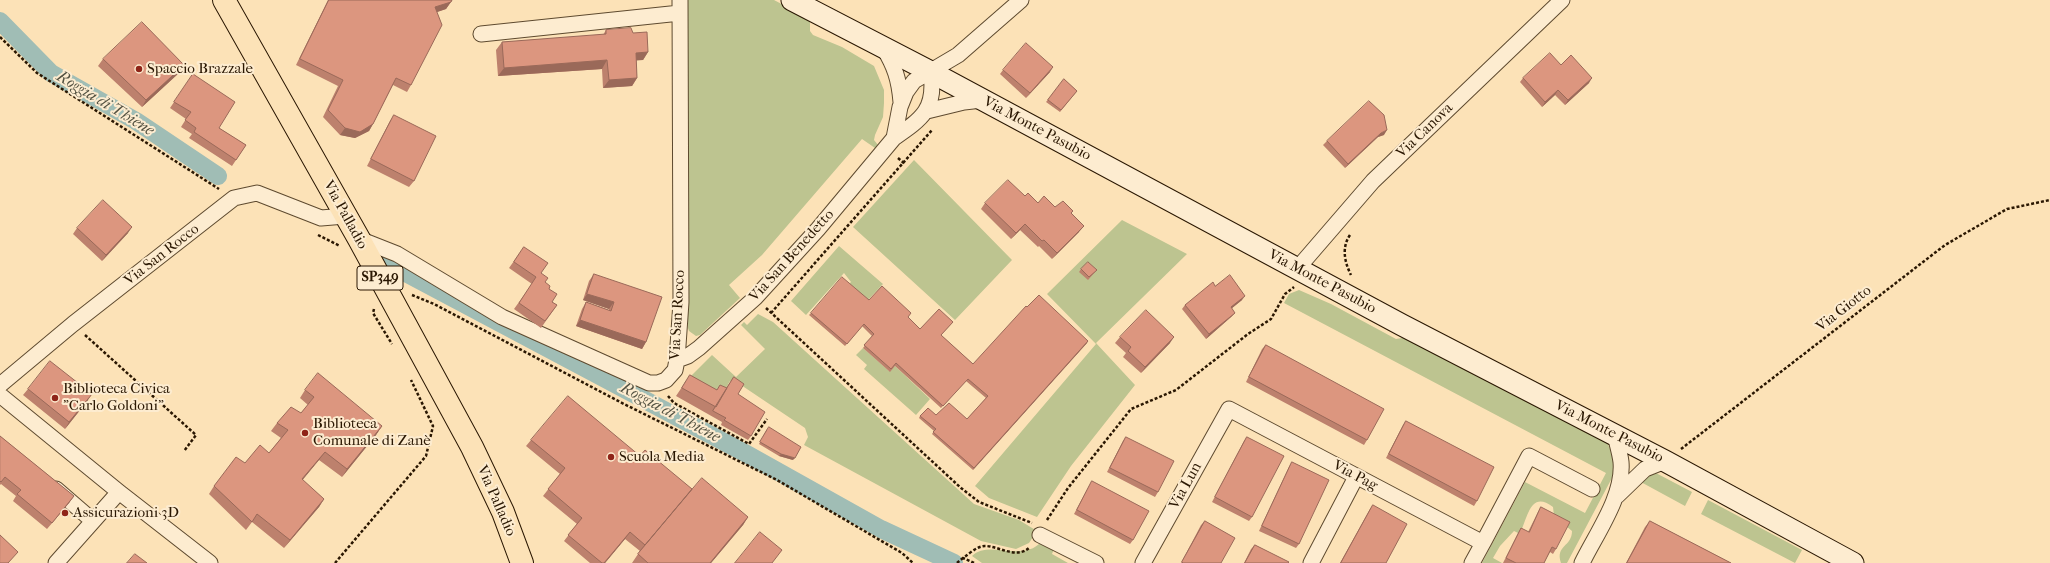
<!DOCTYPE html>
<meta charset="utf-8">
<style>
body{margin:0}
canvas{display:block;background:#fce2b7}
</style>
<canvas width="2050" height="563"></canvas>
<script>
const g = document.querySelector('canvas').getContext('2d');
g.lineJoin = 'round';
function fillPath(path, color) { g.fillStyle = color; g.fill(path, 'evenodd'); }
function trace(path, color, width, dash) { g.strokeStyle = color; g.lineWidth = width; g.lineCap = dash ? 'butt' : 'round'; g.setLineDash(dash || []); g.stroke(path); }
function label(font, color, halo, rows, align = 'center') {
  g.font = font + ' "IM FELL French Canon",serif'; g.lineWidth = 4; g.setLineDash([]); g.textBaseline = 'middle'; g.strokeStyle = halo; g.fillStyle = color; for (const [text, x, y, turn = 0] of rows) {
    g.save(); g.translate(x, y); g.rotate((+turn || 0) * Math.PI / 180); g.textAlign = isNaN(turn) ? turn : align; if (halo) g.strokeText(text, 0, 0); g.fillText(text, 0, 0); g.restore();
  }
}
fillPath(new Path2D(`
 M687,0H774L810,19V31L813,35L842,47L874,66L884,90V103L883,117L875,135L874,140L878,145L875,148L862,139L762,255L729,285L740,298L700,335L696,336L689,331L688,328Z
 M914,160L1012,260L955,320L853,227Z
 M1122,220L1187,254L1096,343L1135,385L1071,466L1037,517L989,498L975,486L1096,344L1047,294Z
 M839,246L883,284L868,300L849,284L851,282L844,273L806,315L791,301Z
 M1299,290L1331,304L1396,339L1402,338L1404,333L1606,440L1614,458L1613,476L1567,563H1561C1555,545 1572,547 1572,531L1554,516L1553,507C1531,490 1528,516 1521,531L1518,533L1514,531L1500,546L1493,558L1502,563H1482L1525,482L1585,513L1606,473L1284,303L1289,294Z
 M758,314L773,322L974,504L1019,520L1037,531L1029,543L1016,549L981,541L804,445L808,437L805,428L741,385L730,381L721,397L684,383L712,355L736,377L765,349L741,325L744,322L747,325Z
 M863,348L889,371L895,366L930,399L916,415L864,369L867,365L856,355Z
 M1654,472L1692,492L1685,506L1639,481L1645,476Z
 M1708,500L1802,550L1795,563L1701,514Z
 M1041,542L1054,549L1052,554L1068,563H982L972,556C989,539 1022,563 1041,542Z`), '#bdc490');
trace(new Path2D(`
 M0,21L51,73L136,121L218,176
 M387,263L743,452L881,529L954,563`), '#a0bdb5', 18);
const minor = new Path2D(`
 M481,34L680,13
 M883,47C895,67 899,79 901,102
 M931,72C936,109 923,118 894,138L900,107L906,92L914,81L958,55L1021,0
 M927,111L964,102L982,100
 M359,239L397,254L502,317L649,383H658L666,380L675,370L677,360L681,302L680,0
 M1297,269L1373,181L1562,0
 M677,360L688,356L699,348L755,298L818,229L894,138
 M0,385L73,324L234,198L257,193L321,218L345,216
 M0,395L119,492L210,563
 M56,489L93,521
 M1617,496L1645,469L1665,461
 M1040,535L1096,563
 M1483,543L1529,456L1592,489
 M56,563L119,492
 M1143,563L1229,409L1483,543L1472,563
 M1311,563L1356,477
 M1582,563C1596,534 1624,496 1621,462C1620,453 1617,444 1615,435`);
const secondary = new Path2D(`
 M792,0L931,72L1402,325L1665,461L1853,563`);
const primary = new Path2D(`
 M224,0L359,239L472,447L503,512L522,563`);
trace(minor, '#5e4a2f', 17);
trace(secondary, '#2a1702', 23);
trace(primary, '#2a1702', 24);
trace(new Path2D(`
 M0,37L37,73L219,189
 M898,158L905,164
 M318,235L340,246
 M1350,235C1341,248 1345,263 1351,275
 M412,295L434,304L624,404L777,480L902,553L913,563
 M766,308L961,488L979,502L1032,523
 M374,309L373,313L392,344
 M771,313L932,130
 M85,335L196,435L184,451
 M668,396L674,403L749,444L767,419
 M1681,449L1945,245L2007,209L2050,200
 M1047,520L1068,488L1131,409L1176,390L1248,334L1271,319L1285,294L1294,287
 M335,563L426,456L433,426L411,380
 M957,563L963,558
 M974,563L963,558C969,554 977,546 985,546C999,546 1017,560 1030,547`), '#2a1702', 2.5, [3, 2]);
trace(minor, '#fdecd0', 15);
trace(secondary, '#fdecd0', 21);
trace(primary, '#fce2b7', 22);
fillPath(new Path2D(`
 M328,0H452L446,9L437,12L411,85L407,92L393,85L373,124L369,131L355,138L340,135L323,117L338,86L296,65Z
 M606,30L633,33L648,52L643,60H636L637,78L632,86L603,88L602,69L498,76L496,50L502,42L603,35Z
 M103,59L184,65L180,72L142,107L98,66Z
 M1561,65L1589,83L1565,105L1555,95L1542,107L1520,82L1523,78Z
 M1003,70L1050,72L1026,98L1000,74Z
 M193,74L219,128L246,145L232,166L189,138L192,134L181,127L186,119L170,108Z
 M1064,79L1077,91L1060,112L1046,102Z
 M394,115L414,181L409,187L367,166L390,121Z
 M1384,135L1378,137L1345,168L1323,145L1327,141Z
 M1025,196L1038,203L1055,207L1071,213L1079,232L1052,259L1039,246L1038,247L1020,230L1011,239L981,209L985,203Z
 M77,228L128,233L102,261L73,234Z
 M524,247L541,273L545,282L552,302L557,305L541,328L514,309L532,284L509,268Z
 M1081,269L1095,272L1088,280L1079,272Z
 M594,274L646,342L642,349L576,326L582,309L586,302L609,310V309L583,300L589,281Z
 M1215,286L1242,300L1231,309L1235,313L1231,317L1206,339L1182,309L1185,305Z
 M869,300L908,318L920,329L953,322L941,335L973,364L1087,343L973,470L932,434L934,431L919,418L920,416L936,415L967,419L986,398L966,381L941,408L895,366L890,372L863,348L872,336L862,326L845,346L809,315L811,313Z
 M1120,337L1170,343L1141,373L1123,357L1126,353L1115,343Z
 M1266,345L1367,440L1364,445L1246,382L1262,349Z
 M690,375L717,390L726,388L734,377L738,394L751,436L748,440L721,425L722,422L676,396Z
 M28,389L88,400L65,429L23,395Z
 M305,390L382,426L376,435L342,477L319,460L302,480L324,499L319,507L284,548L252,522L246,530L209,494L214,486L245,463L269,453L281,438L271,431L277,423L301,413L308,405L300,398Z
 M1406,421L1477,501L1474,506L1386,458L1403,425Z
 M767,429L793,460L779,456L759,444Z
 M0,436L74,496L69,503L47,529L13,501L16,496L1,484L0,485Z
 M1126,437L1158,492L1155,497L1107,472L1123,441Z
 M1247,437L1252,517L1249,521L1212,502L1244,441Z
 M531,440L640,456L692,489L748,517L743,525L711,563H632L640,551L625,539L605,563H590L564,541L577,524L543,496L560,474L526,446Z
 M1292,462L1299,544L1296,548L1259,531L1289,467Z
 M1092,481L1133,540L1130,544L1074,514L1089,486Z
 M1373,505L1386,563H1340L1370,509Z
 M1541,507L1556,549L1553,554L1550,552L1544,563H1503L1518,533L1521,528L1528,532L1538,512Z
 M1205,521L1221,563H1181L1201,525Z
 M1650,521L1731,563H1626L1645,527Z
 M1255,545L1288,563H1244L1251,549Z`), '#bd816d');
fillPath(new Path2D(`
 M451,2L446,9L431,14L435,7Z
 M648,52L643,60L630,61L636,53Z
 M607,60L602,69L498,76L504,68Z
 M184,65L180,72L142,107L146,100Z
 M1053,67L1050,72L1026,98L1030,93Z
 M637,78L632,86L603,88L609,80Z
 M1592,78L1589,83L1565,105L1568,100Z
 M1558,90L1555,95L1542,107L1545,102Z
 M373,124L369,131L355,138L340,135L345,128Z
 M1387,130L1384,135L1378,137L1345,168L1348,164L1381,133Z
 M1025,224L1020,230L1011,239L1016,233Z
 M1084,226L1079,232L1052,259L1057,253Z
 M132,227L128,233L102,261L106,255Z
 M587,294L614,302L609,309L583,300Z
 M1245,296L1242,300L1227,312L1231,307Z
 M1235,313L1231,317L1206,339L1209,334Z
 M580,320L646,342L642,349L576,326Z
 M1174,337L1170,343L1141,373L1145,367Z
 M1088,341L1087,343L973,470L974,468Z
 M92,394L88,400L65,429L69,422Z
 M382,426L376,435L342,477L347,469Z
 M325,452L319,460L296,488L302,479Z
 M781,454L795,458L793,460L779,456Z
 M74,496L69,503L47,529L52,523Z
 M324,499L319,507L284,548L290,540Z
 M748,517L743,525L711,563H710Z
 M630,532L625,539L605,563H604Z`), '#9a6959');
const building = new Path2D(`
 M329,0H452L451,2L435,7L442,25L411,85L396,78L373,124L360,132L345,128L328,110L343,80L300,59Z
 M142,22L184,65L146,100L103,59Z
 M631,28L633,33L647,32L648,52L636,53L637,78L609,80L607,60L504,68L502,42L606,34V30Z
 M1026,43L1053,67L1030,93L1003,70Z
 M1550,53L1561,65L1571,55L1592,78L1568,100L1558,90L1545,102L1523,78Z
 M193,74L235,102L219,128L246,145L236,160L194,132L196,128L185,120L191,112L174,102Z
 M1064,79L1077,91L1061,110L1048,100Z
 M1369,101L1384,115L1387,130L1381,133L1348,164L1327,141Z
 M394,115L436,136L414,181L371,159Z
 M1008,180L1025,196L1028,193L1038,203L1044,196L1055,207L1063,201L1073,211L1071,213L1084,226L1057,253L1044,240L1042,241L1025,224L1016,233L985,203Z
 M103,200L132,227L106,255L77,228Z
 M524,247L548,263L541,273L548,278L545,282L550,286L549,289L557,294L552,302L557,305L545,321L519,303L536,277L514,262Z
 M1088,262L1097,270L1089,277L1081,269Z
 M594,274L662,297L646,342L580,320L586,302L611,311L614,302L587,294Z
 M1230,275L1245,296L1231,307L1235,313L1209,334L1185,305L1213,282L1215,286Z
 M842,277L869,300L882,286L911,313L908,317L920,329L939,309L953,322L941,335L973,364L1026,306L1027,307L1039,295L1088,341L974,468L933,432L936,429L920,416L928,408L936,415L949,403L967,419L988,396L968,379L943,406L896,363L891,369L864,345L874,334L864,324L847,344L811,313Z
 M1146,310L1174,337L1145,367L1128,351L1131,347L1120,337Z
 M1266,345L1384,409L1367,440L1249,377Z
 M50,361L92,394L69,422L28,389Z
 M318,373L382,426L347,469L325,452L302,479L324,499L290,540L257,514L252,522L214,486L236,457L245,463L260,445L269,453L288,430L277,423L291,407L301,413L314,397L305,390Z
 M690,375L717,390L720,385L727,388L716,407L682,388Z
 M734,377L744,384L738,394L765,412L751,436L724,420L726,418L713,411Z
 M568,396L640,456L645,450L692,489L645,545L630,532L604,563H602L568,535L582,518L548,489L565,468L531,440Z
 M1406,421L1494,467L1477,501L1389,454Z
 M769,427L801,447L795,458L781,454L760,442Z
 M0,436L74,496L52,523L17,494L21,490L5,477L1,482L0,481Z
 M1126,437L1174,461L1158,492L1110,468Z
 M1247,437L1284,456L1252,517L1215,497Z
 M1292,462L1329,480L1299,544L1262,526Z
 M702,478L748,517L710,563H648L638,554Z
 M1092,481L1149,511L1133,540L1077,510Z
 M1373,505L1407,524L1386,563H1341Z
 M1541,507L1570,522L1556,549L1552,547L1544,563H1516L1506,558L1521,528L1529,532Z
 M1205,521L1235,538L1221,563H1183L1182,562Z
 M1650,521L1731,563H1627Z
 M760,532L782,550L772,563H735Z
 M0,535L18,552L8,563H0Z
 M1255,545L1289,562L1288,563H1245Z
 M135,554L147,563H127Z`);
fillPath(building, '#dc967f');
trace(building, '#9a6959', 1);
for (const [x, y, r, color] of [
 [139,69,4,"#8f2418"],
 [55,398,4,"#8f2418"],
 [305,433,4,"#8f2418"],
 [611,457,4,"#8f2418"],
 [65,513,4,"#8f2418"]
]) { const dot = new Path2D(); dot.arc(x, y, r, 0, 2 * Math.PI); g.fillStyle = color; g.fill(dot); trace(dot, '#fdecd0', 1.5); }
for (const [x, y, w] of [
 [380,278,46]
]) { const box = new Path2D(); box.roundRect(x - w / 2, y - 12, w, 24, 3); g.fillStyle = '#fdecd0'; g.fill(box); trace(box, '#2a1702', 1); }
label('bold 14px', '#2a1702', null, [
 ["SP349",380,278]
]);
label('15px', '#2a1702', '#fdecd0', [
 ["Spaccio Brazzale",147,69],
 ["Biblioteca Civica",63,389],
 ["\"Carlo Goldoni\"",63,406],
 ["Biblioteca",313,424],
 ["Comunale di Zanè",313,441],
 ["Scuola Media",619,457],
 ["Assicurazioni 3D",73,513]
], 'left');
label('15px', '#2a1702', '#fdecd0', [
 ["Via Monte Pasubio",1037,129,28],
 ["Via Canova",1425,131,-44],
 ["Via Palladio",345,215,61],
 ["Via San Rocco",162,255,-38],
 ["Via San Benedetto",792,256,-48],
 ["Via Monte Pasubio",1322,282,28],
 ["Via Giotto",1844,309,-38],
 ["Via San Rocco",678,315,-87],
 ["Via Monte Pasubio",1609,432,27],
 ["Via Pag",1355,476,28],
 ["Via Lun",1186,486,-61],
 ["Via Palladio",496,501,66]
]);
label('italic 16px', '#535141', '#fdecd0', [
 ["Roggia di Thiene",105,104,31],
 ["Roggia di Thiene",670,413,28]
]);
</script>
